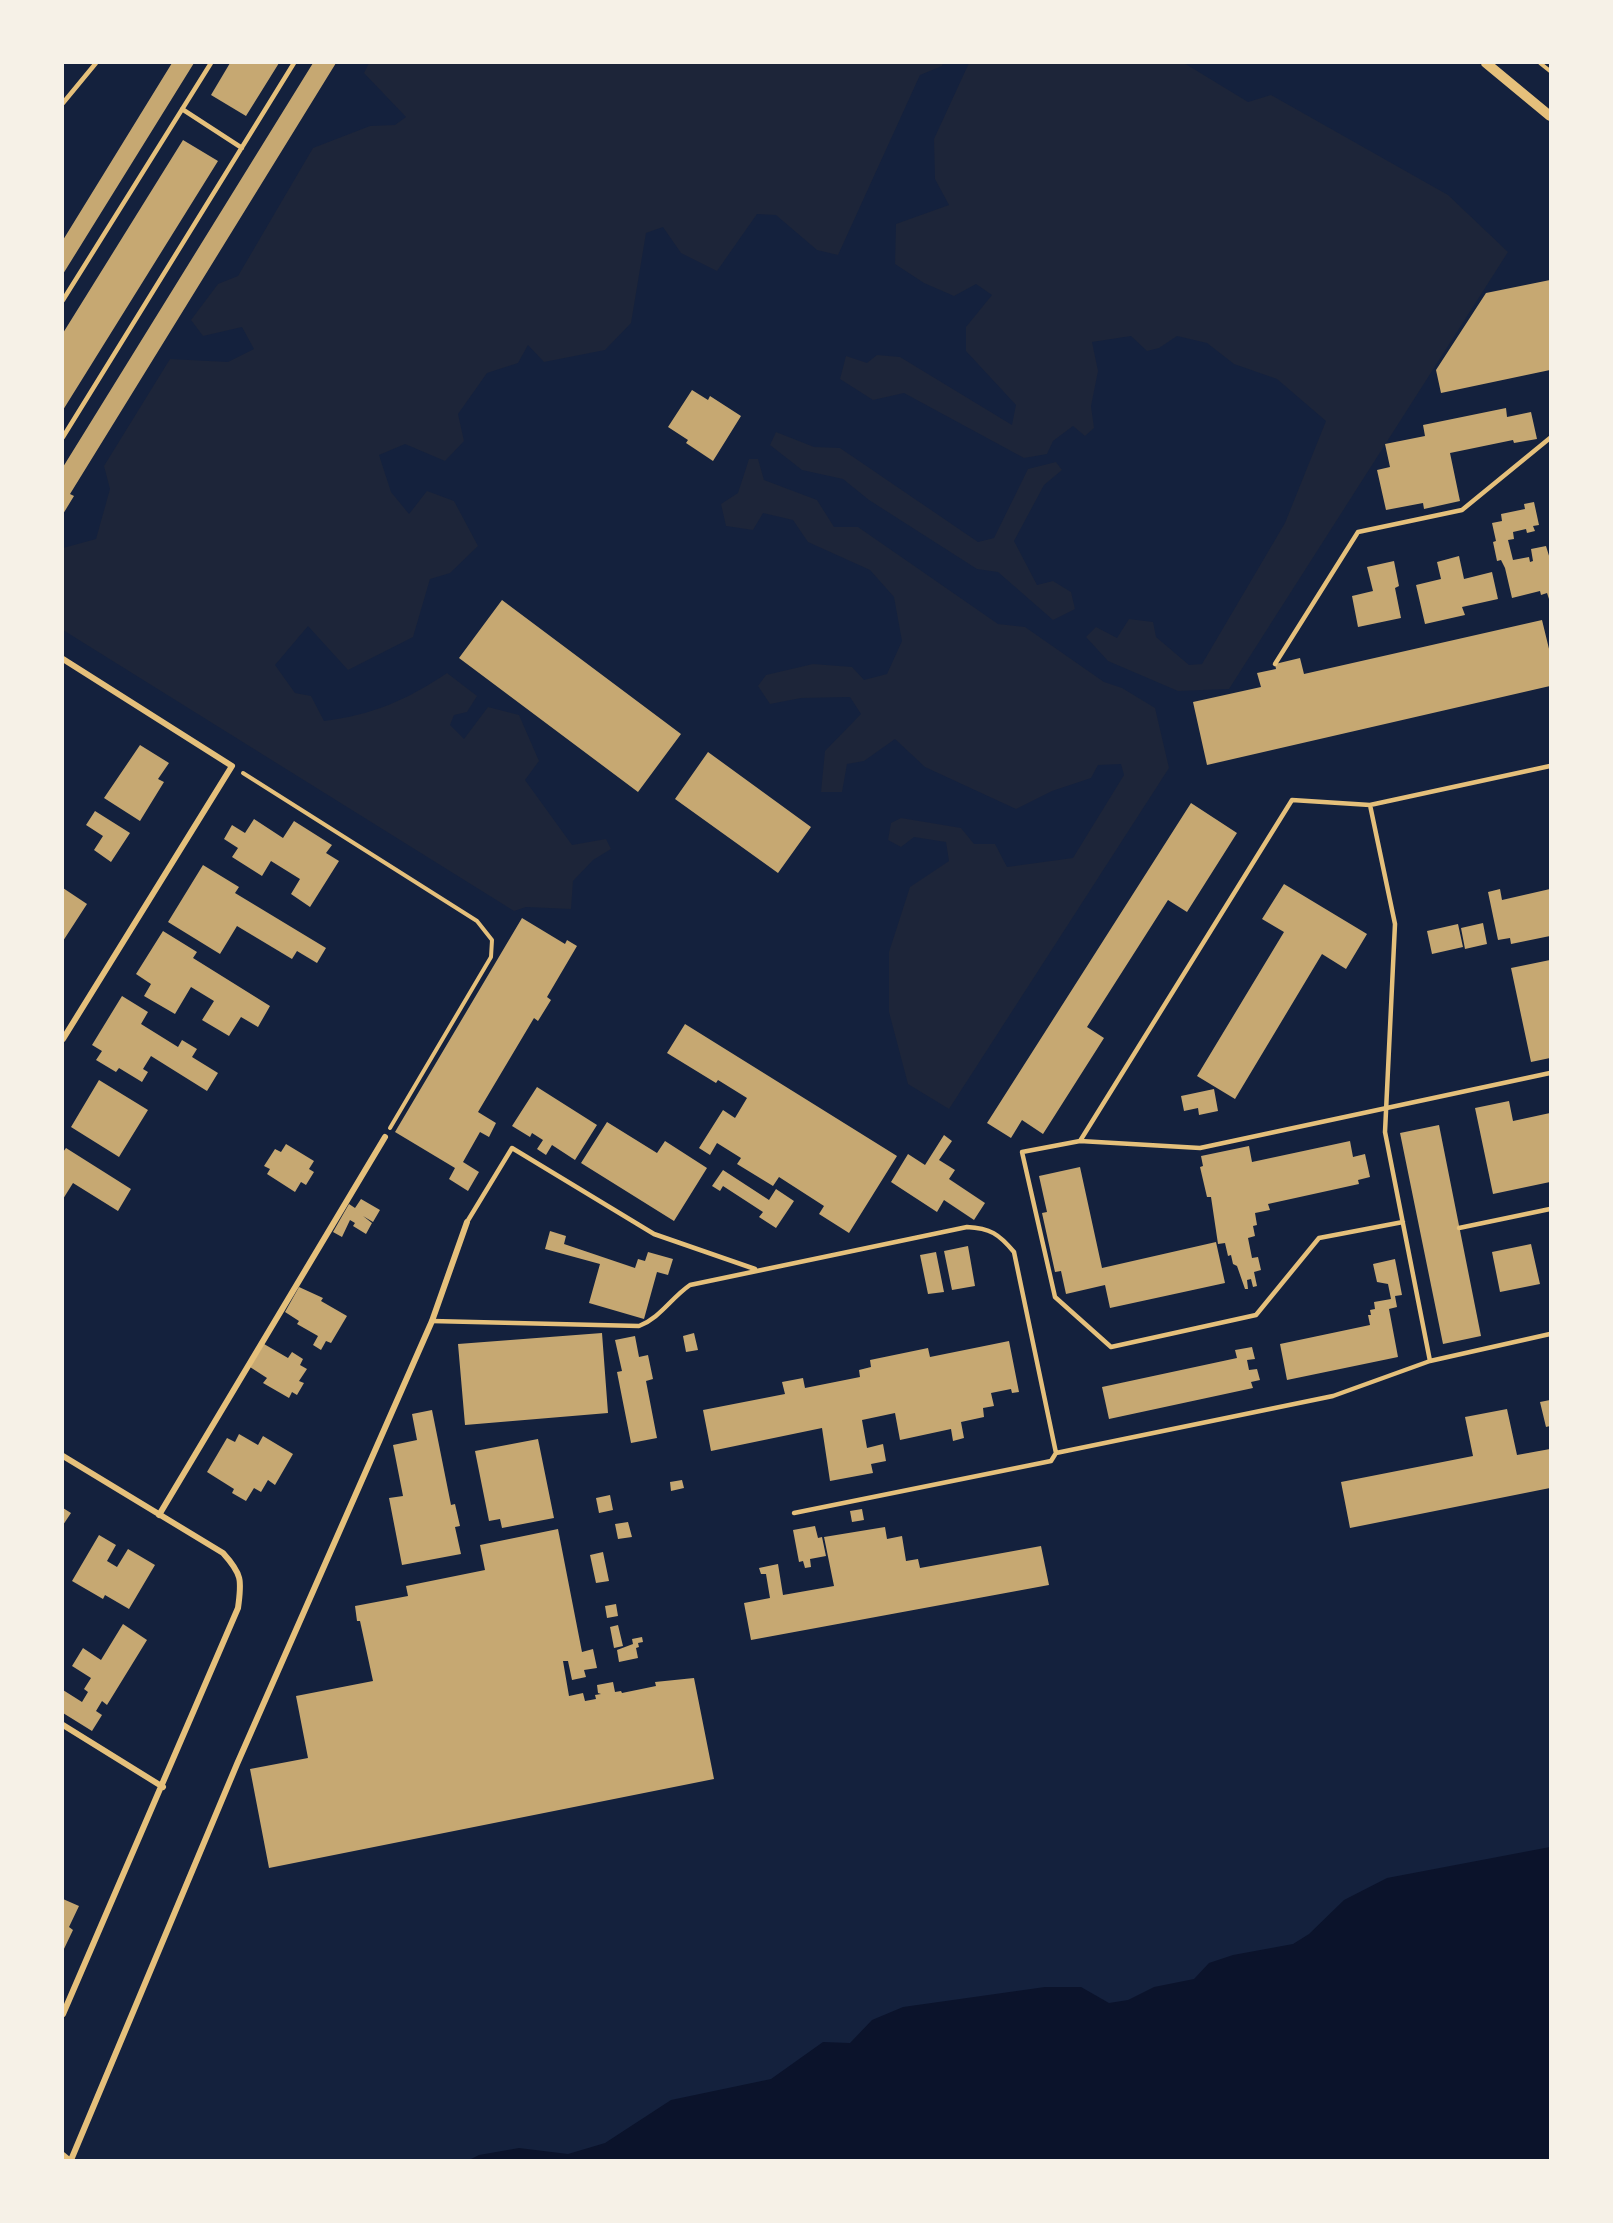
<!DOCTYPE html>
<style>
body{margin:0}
#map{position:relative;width:1613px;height:2223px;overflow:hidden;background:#14213d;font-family:Mulish,sans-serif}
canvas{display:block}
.frame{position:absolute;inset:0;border:64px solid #f6f1e7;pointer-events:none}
</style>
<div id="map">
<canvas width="1613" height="2223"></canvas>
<div class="frame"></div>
</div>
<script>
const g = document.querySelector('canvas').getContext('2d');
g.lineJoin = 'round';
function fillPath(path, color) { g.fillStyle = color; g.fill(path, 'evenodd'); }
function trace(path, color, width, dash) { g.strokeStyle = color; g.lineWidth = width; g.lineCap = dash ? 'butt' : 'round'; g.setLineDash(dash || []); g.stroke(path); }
fillPath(new Path2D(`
 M369,63H943L942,66L920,75L838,255L817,250L776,215L757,214L717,271L681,253L663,227L646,233L631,323L605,350L544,362L528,345L518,363L487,373L458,414L464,441L445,461L405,444L379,455L391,492L409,514L427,491L454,501L478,546L450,573L430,579L413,637L348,670L308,626L275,665L295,693L311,696L324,721C372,715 407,700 447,673L477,696L467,712L454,715L450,725L464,739L488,707L519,715L539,761L525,780L572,845L606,839L611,849L593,860L573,881L571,909L526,907L514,911L63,630V548L96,539L110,489L104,466L170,359L228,362L254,349L242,327L203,336L191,320L218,284L238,276L313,148L370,126L395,125L406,117L364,73Z
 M969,63H1184L1248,102L1271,95L1448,195L1508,252L1229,689L1178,691L1108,661L1086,637L1096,627L1117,638L1129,619L1153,622L1156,637L1189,665L1202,664L1285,523L1326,421L1277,379L1234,364L1207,343L1177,336L1159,348L1147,351L1131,336L1092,342L1098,371L1091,406L1094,428L1085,436L1073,426L1053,441L1047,454L1024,458L904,393L873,400L840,379L846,356L867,363L877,355L900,357L1012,425L1016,405L966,351V327L992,295L976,284L954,296L924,283L895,264L896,224L949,205L935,179L934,139Z
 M776,432L814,447L840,448L978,542L994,538L1028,469L1056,462L1062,470L1044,485L1014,541L1037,585L1053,581L1071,592L1075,609L1053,620L998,572L977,569L869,500L843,479L802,470L770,445Z
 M749,459H758L764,480L817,500L834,527H858L998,624L1025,627L1104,682L1122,688L1155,708L1169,768L949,1109L908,1084L889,1012V952L910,887L949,861L946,842L914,837L901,847L888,840L891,823L901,818L961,828L974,844H995L1007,867L1073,858L1124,775L1121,764L1098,765L1091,778L1052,791L1016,809L925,767L895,739L864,761L847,764L842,792H821L825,751L861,714L850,697L801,698L770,704L758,686L766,675L813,664L852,667L864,680L887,674L902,641L894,597L870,570L808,542L793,520L763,513L753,530L726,526L721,504L738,493Z`), '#1d2539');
fillPath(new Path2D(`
 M1550,1847V2160H469L479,2155L519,2148L568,2154L605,2143L671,2100L771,2079L823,2042L850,2043L872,2020L903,2007L1045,1987H1081L1109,2003L1128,2000L1154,1987L1194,1979L1209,1963L1233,1955L1293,1944L1309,1934L1344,1900L1387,1878Z`), '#0b132b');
fillPath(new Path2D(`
 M172,63H194L63,274V240Z
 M230,63H279L246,116L211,95Z
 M313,63H336L70,494L74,496L63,514V467Z
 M183,140L218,161L63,410V333Z
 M1550,280V370L1441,393L1436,370L1486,293Z
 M692,390L708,400L710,396L741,416L713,461L686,443L688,440L668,427Z
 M1506,408L1507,417L1531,412L1537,439L1514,443L1513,440L1450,453L1460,501L1424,509L1423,503L1386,510L1377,470L1390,467L1385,444L1425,436L1423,425Z
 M1534,502L1539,525L1533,526L1535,531L1527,533L1526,529L1513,532L1514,539L1508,540L1513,560L1529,557L1530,562L1533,561L1531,549L1546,546L1550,559V602L1547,593L1541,595L1540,591L1512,598L1505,568L1501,560L1497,561L1493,542L1496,541L1492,523L1502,521L1501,514L1525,509L1524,504Z
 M1459,556L1464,579L1492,572L1498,599L1462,607L1465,615L1425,624L1416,585L1441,579L1437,562Z
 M1394,561L1399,586L1395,588L1401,618L1358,627L1352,596L1373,591L1367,567Z
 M502,600L681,734L638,792L459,658Z
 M1542,620L1550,653V686L1207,765L1193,702L1261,687L1257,673L1276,669L1275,664L1300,658L1304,674Z
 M140,745L169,763L158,779L164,782L140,821L104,798Z
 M708,752L811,827L778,873L675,799Z
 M1191,803L1237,833L1187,912L1168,900L1087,1027L1104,1038L1043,1134L1022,1120L1011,1138L987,1123Z
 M95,811L130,833L111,862L94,850L103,836L86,825Z
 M254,819L283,838L294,821L332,845L326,853L339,861L310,907L291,894L300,879L271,861L262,876L232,857L238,848L224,839L232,825L245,833Z
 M203,865L239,887L235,893L326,948L317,963L297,951L292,959L237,926L220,954L168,922Z
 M1284,884L1367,934L1346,969L1322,954L1235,1099L1197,1076L1284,932L1262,919Z
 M63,888L87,904L63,941Z
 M1500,889L1502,900L1550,889V936L1511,944L1510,938L1498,940L1488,892Z
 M522,918L565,944L567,940L577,946L547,997L551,1000L538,1021L534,1018L478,1112L496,1123L489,1137L480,1132L463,1162L479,1172L468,1191L449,1179L455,1168L395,1132Z
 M1483,923L1487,944L1465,949L1461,928Z
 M1458,924L1463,947L1432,954L1427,931Z
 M163,931L197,952L193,958L270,1006L258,1027L241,1017L229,1036L202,1020L214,1001L191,987L175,1014L144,996L151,984L136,974Z
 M1550,960V1058L1531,1062L1511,968Z
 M122,996L148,1012L141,1024L178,1047L182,1040L197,1049L192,1057L218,1073L207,1091L151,1056L143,1069L148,1072L142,1082L119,1068L116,1072L96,1060L102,1051L92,1045Z
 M685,1024L897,1156L849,1233L819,1214L824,1206L779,1177L773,1186L737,1164L741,1158L717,1143L710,1155L699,1148L723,1110L735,1118L747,1098L718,1080L716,1083L667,1053Z
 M99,1080L148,1110L119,1157L71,1127Z
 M537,1087L597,1125L575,1160L552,1145L546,1155L537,1149L543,1140L532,1133L530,1137L512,1126Z
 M1214,1089L1218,1111L1199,1115L1198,1108L1184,1111L1181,1096Z
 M1509,1101L1513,1121L1550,1113V1182L1493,1194L1475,1108Z
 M607,1122L657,1153L665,1141L707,1168L674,1221L581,1163Z
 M1439,1125L1481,1336L1443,1344L1400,1133Z
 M944,1135L952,1141L939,1160L955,1170L949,1179L985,1203L974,1220L944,1200L937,1212L891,1182L908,1154L925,1165Z
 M1350,1141L1353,1157L1365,1154L1370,1177L1358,1180L1359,1184L1268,1204L1270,1210L1255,1213L1257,1225L1253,1226L1255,1236L1248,1238L1252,1258L1258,1257L1261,1270L1254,1272L1257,1286L1253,1287L1251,1279L1247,1280L1248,1289H1245L1237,1266L1233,1264L1231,1255L1228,1256L1225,1243L1218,1244L1211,1197H1207L1200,1167L1203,1166L1201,1156L1249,1146L1252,1162Z
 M286,1144L314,1161L309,1169L314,1172L306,1185L301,1182L295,1192L267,1174L270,1169L264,1166L275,1149L281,1152Z
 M66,1148L131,1189L118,1211L73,1183L63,1199V1152Z
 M1080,1167L1102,1268L1216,1242L1225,1283L1110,1308L1105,1285L1066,1294L1061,1271L1055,1272L1042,1213L1047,1212L1039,1176Z
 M723,1170L769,1200L776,1189L794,1201L776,1228L759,1217L763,1212L723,1186L720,1191L712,1186Z
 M361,1199L380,1210L373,1222L363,1216L372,1223L366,1234L353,1226L355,1223L350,1220L342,1237L333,1232L349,1204L355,1208Z
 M550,1231L566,1236L564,1244L635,1268L638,1259L645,1261L648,1252L673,1259L668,1275L657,1272L644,1319L589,1303L600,1264L545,1249Z
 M1531,1244L1540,1284L1500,1292L1492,1252Z
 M968,1246L975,1286L952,1290L944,1251Z
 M936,1252L944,1292L928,1294L920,1255Z
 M1395,1259L1402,1295L1395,1296L1397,1307L1389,1309L1398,1357L1287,1380L1280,1344L1370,1325L1368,1315H1371L1370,1310L1375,1309L1374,1302L1391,1299L1388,1284L1377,1282L1373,1264Z
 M299,1287L323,1298L321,1301L347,1316L331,1343L326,1341L321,1350L313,1345L318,1336L297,1324L299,1321L285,1312Z
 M602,1333L608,1413L465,1425L458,1344Z
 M694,1333L698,1350L686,1352L683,1336Z
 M635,1336L639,1357L648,1355L653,1379L646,1381L657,1438L631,1443L617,1372L622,1371L615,1340Z
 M1009,1341L1019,1392L1012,1393L1011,1389L991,1393L994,1406L983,1408L984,1417L961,1422L964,1438L953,1441L951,1429L900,1440L895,1413L862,1420L867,1448L883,1444L886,1461L871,1464L873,1473L830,1481L822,1428L711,1451L703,1410L785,1394L782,1382L803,1378L805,1388L860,1377L859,1370L871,1367L870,1360L928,1348L930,1357Z
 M264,1344L288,1358L292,1352L303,1359L300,1365L307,1369L299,1381L304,1383L297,1395L292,1392L289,1398L263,1383L267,1378L250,1367Z
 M1252,1347L1255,1359L1247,1360L1249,1370L1257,1369L1260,1380L1251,1382L1253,1388L1109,1419L1102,1387L1237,1358L1235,1350Z
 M1550,1400V1426L1546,1427L1540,1402Z
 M1507,1409L1517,1455L1550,1449V1488L1350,1528L1341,1482L1473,1456L1465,1417Z
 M432,1410L451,1505L455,1504L460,1526L455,1527L461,1554L402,1565L389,1498L403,1496L393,1445L417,1440L412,1414Z
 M239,1434L258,1445L263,1436L293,1454L275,1485L268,1480L261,1492L254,1488L246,1501L232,1493L234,1489L207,1472L227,1438L235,1442Z
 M538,1439L554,1518L502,1528L500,1519L489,1521L475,1451Z
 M682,1480L684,1488L671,1491L670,1482Z
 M610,1495L613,1510L599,1513L596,1498Z
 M63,1508L71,1513L63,1525Z
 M862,1509L864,1520L852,1522L850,1511Z
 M628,1522L632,1537L618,1539L615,1524Z
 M815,1526L818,1538L822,1537L826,1556L810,1559L811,1567L805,1568L803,1561L799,1562L793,1530Z
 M885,1527L887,1539L902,1536L906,1561L918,1559L920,1568L1041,1546L1049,1585L751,1640L744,1603L770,1598L766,1574H761L759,1568L778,1564L783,1595L834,1586L824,1537Z
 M558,1529L582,1652L593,1649L597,1668L584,1670L586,1677L572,1680L568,1661H563L569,1696L583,1693L585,1701L596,1699L595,1695L601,1694L598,1693L597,1685L613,1682L615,1692L621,1691L622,1693L656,1686L655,1682L694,1678L714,1779L269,1868L250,1769L308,1758L296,1696L373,1681L360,1621H357L355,1606L408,1596L406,1586L485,1570L480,1545Z
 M99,1535L116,1545L107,1561L117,1567L128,1549L155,1565L129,1609L105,1595L103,1599L72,1581Z
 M603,1552L609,1581L596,1583L590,1555Z
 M616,1604L618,1616L607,1618L605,1606Z
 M123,1624L147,1640L107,1705L102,1701L96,1711L102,1715L92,1731L63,1713V1690L82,1702L88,1692L84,1689L91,1678L72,1666L83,1648L101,1660Z
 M618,1625L623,1646L614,1648L610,1627Z
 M642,1637L643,1642L638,1643L639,1647L636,1648L638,1658L619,1662L617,1650L633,1644L632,1639Z
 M63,1899L79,1906L69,1927L73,1930L63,1951Z`), '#c6a872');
trace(new Path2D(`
 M1540,63L1550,71
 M243,773L477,921L492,940L491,957L390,1128`), '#e5c07b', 4);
trace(new Path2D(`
 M63,103L96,63
 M182,109L242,148
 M63,300L211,63
 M63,437L294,63
 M1275,664L1358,532L1462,510L1550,438
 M1370,805L1292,800L1080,1141L1022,1152L1055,1297L1111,1347L1256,1315L1319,1238L1403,1222
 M1080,1141L1200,1148L1550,1073
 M467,1222L512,1148L654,1234L755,1269
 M1459,1228L1550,1209
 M432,1321L639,1326C660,1318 671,1298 690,1285L967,1227C990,1228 999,1234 1014,1252L1056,1453L1333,1396L1430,1361L1550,1334
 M1430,1361L1385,1132L1395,924L1370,805L1550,766
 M794,1513L1051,1461L1056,1453`), '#e5c07b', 4.5);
trace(new Path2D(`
 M63,659L232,766L63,1039
 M63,1456L223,1553C242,1574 242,1580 238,1608L63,2014
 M159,1515L385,1137
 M63,1725L163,1787
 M63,2155L69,2160
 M71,2160L237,1764L432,1321L467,1222`), '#e5c07b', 6);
trace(new Path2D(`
 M1486,63L1550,116`), '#e5c07b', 10);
</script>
